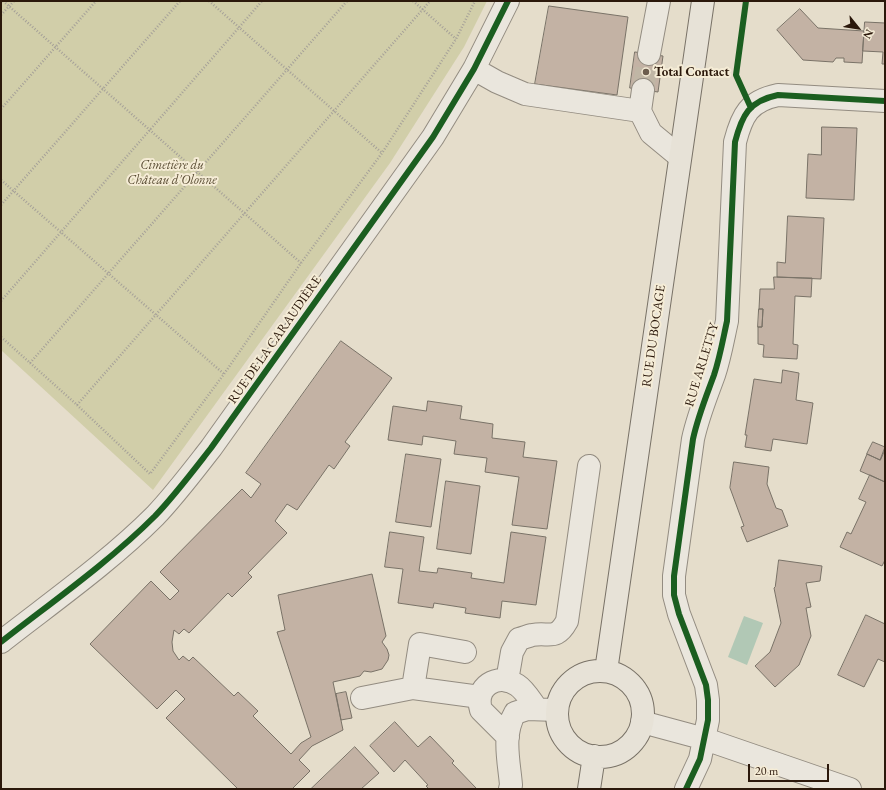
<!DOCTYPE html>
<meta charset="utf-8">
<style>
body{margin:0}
#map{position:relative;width:886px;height:790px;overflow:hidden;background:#e5ddcb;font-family:"EB Garamond",serif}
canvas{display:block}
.frame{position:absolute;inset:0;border:2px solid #2b180b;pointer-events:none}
.north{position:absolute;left:838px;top:8px;width:40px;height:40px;-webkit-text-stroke:3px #f5ecd6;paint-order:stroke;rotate:120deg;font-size:11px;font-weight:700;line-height:16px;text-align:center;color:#2b180b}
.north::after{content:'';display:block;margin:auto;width:14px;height:18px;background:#2b180b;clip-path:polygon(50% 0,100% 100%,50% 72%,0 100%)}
.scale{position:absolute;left:748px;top:764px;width:81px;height:18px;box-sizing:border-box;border:2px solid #2b180b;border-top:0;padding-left:5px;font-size:12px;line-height:14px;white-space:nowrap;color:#2b180b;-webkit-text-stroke:3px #f5ecd6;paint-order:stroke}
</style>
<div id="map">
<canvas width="886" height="790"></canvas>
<div class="frame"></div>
<div class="north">N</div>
<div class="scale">20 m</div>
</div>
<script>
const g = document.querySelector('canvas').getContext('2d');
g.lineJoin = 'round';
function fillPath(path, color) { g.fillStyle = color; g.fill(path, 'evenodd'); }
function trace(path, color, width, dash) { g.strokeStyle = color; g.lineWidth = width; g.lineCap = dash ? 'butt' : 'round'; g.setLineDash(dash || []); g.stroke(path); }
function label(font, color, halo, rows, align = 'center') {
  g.font = font + ' "EB Garamond",serif'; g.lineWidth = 4; g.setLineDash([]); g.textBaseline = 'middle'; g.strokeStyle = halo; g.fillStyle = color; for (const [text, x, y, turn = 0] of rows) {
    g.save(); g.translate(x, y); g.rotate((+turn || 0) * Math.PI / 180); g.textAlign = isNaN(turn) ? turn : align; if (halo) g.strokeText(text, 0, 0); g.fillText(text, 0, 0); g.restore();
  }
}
fillPath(new Path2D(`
 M1,1H487L464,47L390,163L153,490L1,350Z`), '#d1cea9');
fillPath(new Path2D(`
 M744,616L763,623L747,665L728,657Z`), '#b1c8b5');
const building = new Path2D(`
 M549,6L628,17L617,95L535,84Z
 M800,9L818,28L864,31L862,63L844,62V58H836L833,62L803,60L777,30Z
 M865,22L885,23V64H882L883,52L863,51Z
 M635,52L663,56L658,92L630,88Z
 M822,127L857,128L854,200L806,198L808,154L821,155Z
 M788,216L824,218L821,279L777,277V262L785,263Z
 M774,277L812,278L811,297L795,296L793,344L798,345L797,359L763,357L764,345L758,344V327H762L763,309H759L760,289H774Z
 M759,309H763L762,327H758Z
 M341,341L392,378L345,442L350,446L334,469L329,465L297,510L287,504L275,521L287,533L248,573L252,577L232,597L228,593L189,633L184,629L179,634L174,630L172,642L173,651L179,660L183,656L189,661L193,657L234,696L238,692L258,711L253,716L291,754L301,743L311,737L277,632L285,630L278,595L372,574L386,636L382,642L387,649L389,655L388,660L382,669L371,672L364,671L360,676L333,682L343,730L312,746L299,760L310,771L292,789H238L166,718L185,699L176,690L157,709L90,644L151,581L170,600L179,591L160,572L242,489L251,498L261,484L246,473Z
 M783,370L799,373L796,400L813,403L807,444L773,439L771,451L745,447L747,435H745L754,379L781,383Z
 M428,401L462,406L460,419L493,424L492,438L525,442L523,457L557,461L547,529L512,525L519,477L485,472L487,458L454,454L456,441L423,436L422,445L388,440L393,406L426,411Z
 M873,442L885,447L880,460L867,454Z
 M885,450V482L860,471L867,454L880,460Z
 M406,454L441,459L431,527L396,522Z
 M734,462L769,467L767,484L776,508L782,510L788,526L747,542L741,527L744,526L730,488Z
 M870,475L885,482V560L882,566L840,547L847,532L851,534L866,502L859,499Z
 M446,481L480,486L471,554L437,549Z
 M390,532L424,537L419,571L437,573L438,568L472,573L471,578L504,583L511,532L546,537L536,605L502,601L500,618L465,613L466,608L434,603L433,608L398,603L403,569L385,567Z
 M779,560L822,566L820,581L806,583L811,607L806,608L811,636L799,665L775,687L755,666L770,652L781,623L774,588L775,587Z
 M866,615L885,624V662L878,659L864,687L838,675Z
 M346,692L352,718L341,720L336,694Z
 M395,722L418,747L430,736L454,761L452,763L476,788L474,789H429L426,786L428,785L405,760L394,772L370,746Z
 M355,747L379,773L361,789H311Z`);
fillPath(building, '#c3b2a4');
trace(building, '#797267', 1);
trace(new Path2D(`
 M643,90L649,54`), '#c0b6a5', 22, [22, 11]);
const minor = new Path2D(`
 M649,54L659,1
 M474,69L497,82L525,94L640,111
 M643,90L640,111L651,133L680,157
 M1,642C52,602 109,562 155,516C175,495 193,471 211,448L433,137L474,69L508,1
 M507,681L512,652L519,639C523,638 528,636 532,635C550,632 556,641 567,621L589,466
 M413,688L420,644L465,652
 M362,698L413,688L480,697
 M642,722L705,739L850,789
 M508,737L481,710C474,687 497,672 517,685C525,690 531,701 537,709
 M510,789L511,785C509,761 502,735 515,713L527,709L557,710
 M686,789L700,759L708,720V700L706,685L679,614L674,595V576L693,439C698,416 706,397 714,375C720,357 723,339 727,321L735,142C742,115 749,101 778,95L885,101`);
const major = new Path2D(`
 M606,671L703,1
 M557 714a43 43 0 1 1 86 0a43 43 0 1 1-86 0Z
 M589,789L594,756`);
trace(minor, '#938c81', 24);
trace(major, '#797267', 24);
trace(new Path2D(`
 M3,1L301,263
 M209,1L382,153
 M413,1L456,39
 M1,15L14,1
 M1,109L96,1
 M1,180L224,374
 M1,205L180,1
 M1,301L262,1
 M1,337L77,405L150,474L224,374L301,263L382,153L456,39L475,1
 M30,363L347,1
 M77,405L430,1`), '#a5a098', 2.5, [1, 2]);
trace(minor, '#eae6dd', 22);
trace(major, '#e7e2d7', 22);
trace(new Path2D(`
 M746,1L736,75L751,108
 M1,642C52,602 109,562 155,516C175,495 193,471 211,448L433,137L474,69L508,1
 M686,789L700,759L708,720V700L706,685L679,614L674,595V576L693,439C698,416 706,397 714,375C720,357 723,339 727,321L735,142C742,115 749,101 778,95L885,101`), '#1b5e20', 6);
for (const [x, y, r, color] of [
 [646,72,4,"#6c5d4e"]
]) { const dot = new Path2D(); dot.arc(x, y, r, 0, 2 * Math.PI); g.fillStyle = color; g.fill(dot); trace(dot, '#f5ecd6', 1.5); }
label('bold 13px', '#2b180b', '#f5ecd6', [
 ["Total Contact",654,72]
], 'left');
label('italic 13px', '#584b32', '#f5ecd6', [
 ["Cimetière du",172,165],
 ["Château d'Olonne",172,180]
]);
label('13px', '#2b180b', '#f5ecd6', [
 ["RUE DU BOCAGE",654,336,-82],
 ["RUE DE LA CARAUDIÈRE",275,340,-55],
 ["RUE ARLETTY",702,365,-73]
]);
</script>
